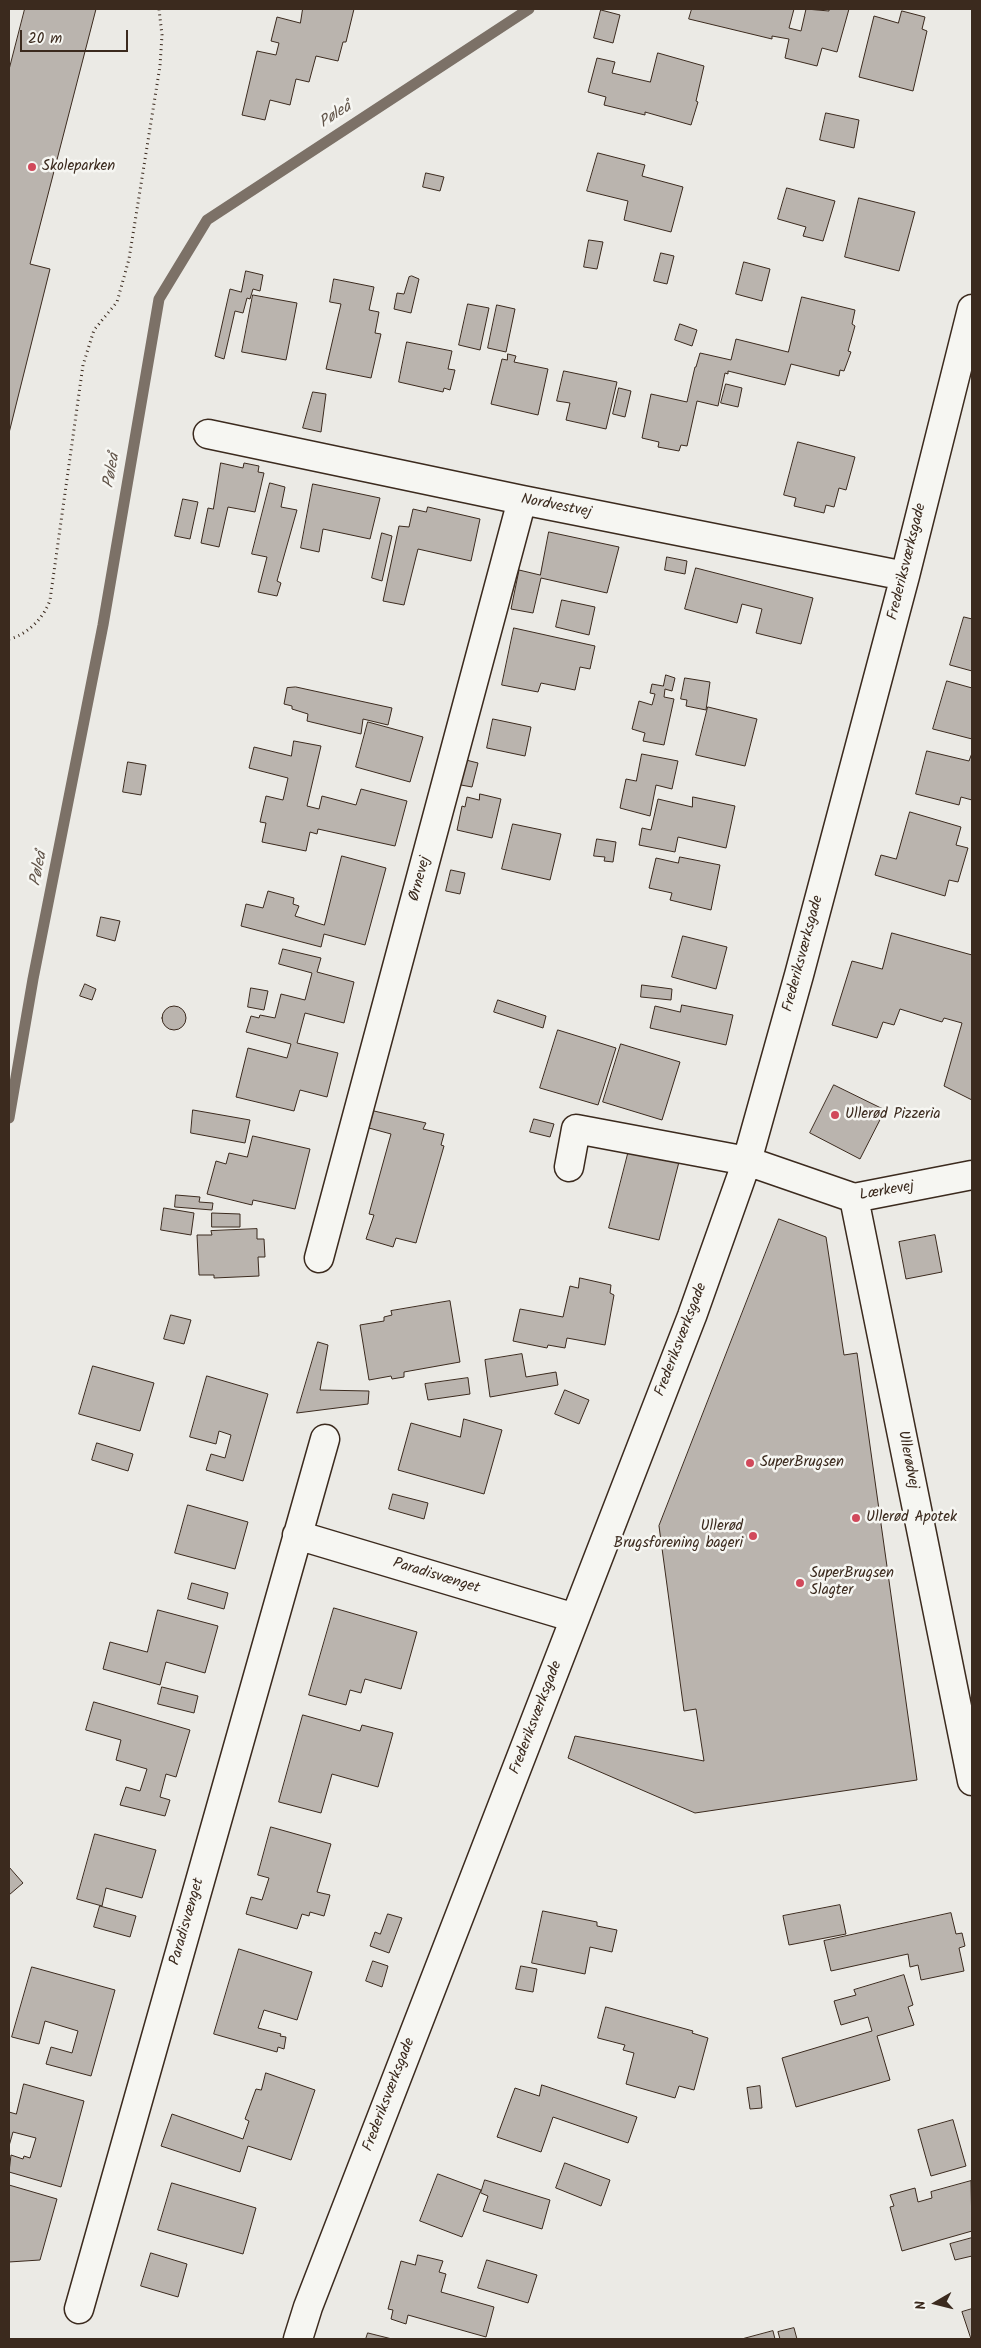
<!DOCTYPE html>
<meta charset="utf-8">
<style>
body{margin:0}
#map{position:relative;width:981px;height:2348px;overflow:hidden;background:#ebeae5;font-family:Kalam,sans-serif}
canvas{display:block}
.frame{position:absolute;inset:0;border:10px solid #3b2a1e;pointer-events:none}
.north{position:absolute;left:911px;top:2278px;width:50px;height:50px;-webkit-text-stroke:4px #f6f6f2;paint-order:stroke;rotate:262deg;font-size:14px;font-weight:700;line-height:20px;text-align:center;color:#3b2a1e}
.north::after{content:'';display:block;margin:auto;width:18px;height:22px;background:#3b2a1e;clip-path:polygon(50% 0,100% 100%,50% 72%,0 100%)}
.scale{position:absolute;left:20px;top:30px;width:108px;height:22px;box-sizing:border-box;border:2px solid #3b2a1e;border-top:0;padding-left:6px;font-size:15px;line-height:18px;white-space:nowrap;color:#3b2a1e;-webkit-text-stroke:4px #f6f6f2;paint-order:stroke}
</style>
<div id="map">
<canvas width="981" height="2348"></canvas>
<div class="frame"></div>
<div class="north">N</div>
<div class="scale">20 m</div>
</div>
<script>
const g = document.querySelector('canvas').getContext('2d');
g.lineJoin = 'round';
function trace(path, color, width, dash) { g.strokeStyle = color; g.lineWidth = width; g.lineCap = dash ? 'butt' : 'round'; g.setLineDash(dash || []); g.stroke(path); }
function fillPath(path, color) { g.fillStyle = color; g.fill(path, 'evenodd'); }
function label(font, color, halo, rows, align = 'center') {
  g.font = font + ' Kalam,sans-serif'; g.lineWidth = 5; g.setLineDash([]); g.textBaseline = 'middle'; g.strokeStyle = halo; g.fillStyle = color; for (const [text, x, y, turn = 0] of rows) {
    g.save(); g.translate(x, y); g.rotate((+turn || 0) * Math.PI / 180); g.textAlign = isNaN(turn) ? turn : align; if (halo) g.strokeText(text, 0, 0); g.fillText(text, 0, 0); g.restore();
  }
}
trace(new Path2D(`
 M9,1118L33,979L103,625L159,299L207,220L529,9`), '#7c7167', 11);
const building = new Path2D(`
 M25,9H96L30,264L50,269L9,433V70Z
 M303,9H354L346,42H343L338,61L316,56L309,82L296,79L290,105L270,100L265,120L242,115L257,51L276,55L279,43L271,41L277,17L300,23Z
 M692,9H794L789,28L801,31L806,9L829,11V9H849L837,52L822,48L817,66L785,58L789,39L772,36V39L689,19Z
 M601,10L620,15L613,43L594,38Z
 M902,11L925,17L922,29L927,31L913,91L859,77L874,16L898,23Z
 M658,53L704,66L696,101L698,102L691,125L645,112V115L604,105L606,97L588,92L597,58L615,62L612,73L650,82Z
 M826,113L859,120L854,148L820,140Z
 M598,153L645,165L642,176L683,187L671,232L624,220L628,201L587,191Z
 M426,173L444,177L440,191L423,187Z
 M787,188L835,201L823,241L803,236L806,227L778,219Z
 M859,198L915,212L899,271L845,257Z
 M589,240L603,242L597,269L584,267Z
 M661,253L674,256L667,284L654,281Z
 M744,262L770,269L762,301L736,294Z
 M246,271L263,275L260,291L253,289L250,299L247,298L243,313L235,311L224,359L215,356L230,289L241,292Z
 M412,276L419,279L411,313L394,309L397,293L404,294L409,277Z
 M334,279L374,287L369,310L379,312L375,333L381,334L371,378L326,369L341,304L330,302Z
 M253,295L297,303L286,360L242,352Z
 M802,297L855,310L852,324L855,326L848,351L851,352L844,371L840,370L839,376L791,364L785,385L728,371V374L725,373L718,406L697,401L687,446L681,445L679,451L658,447L659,442L642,438L651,394L687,402L695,367H696L700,353L731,360L736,339L788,352Z
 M468,304L489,308L480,350L459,345Z
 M497,305L515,309L506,352L488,348Z
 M680,324L697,330L692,346L675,340Z
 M407,342L452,351L448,369L455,370L450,390L444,388L443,392L399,382Z
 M508,354L516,356L514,362L548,369L538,415L491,404L502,359L507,360Z
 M564,371L617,382L606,429L566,420L570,403L557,401Z
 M726,384L742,388L738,407L721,403Z
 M619,388L631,391L625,417L613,414Z
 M313,392L326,394L321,432L303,428Z
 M798,442L855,457L846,490L839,488L834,507L826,505L824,513L794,506L796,498L784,495Z
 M221,463L243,468L244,463L259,466L258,472L264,473L255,512L228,507L219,547L201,543L208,508L213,509Z
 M270,483L285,487L281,507L297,510L277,581L281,583L277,596L258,592L267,557L252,554Z
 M313,484L380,498L370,539L323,529L319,552L301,548Z
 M183,499L198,502L190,539L175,536Z
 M428,507L480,519L471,561L418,549L404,605L383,601L399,526L409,527L413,509L426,512Z
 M549,532L619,547L607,593L541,578L533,613L511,609L519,570L540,575Z
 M382,533L392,536L382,581L372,578Z
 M667,557L687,561L685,574L665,570Z
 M696,568L813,598L801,644L756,633L762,609L742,604L737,623L685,609Z
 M562,600L595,607L589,635L556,627Z
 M964,617L972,619V671L950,665Z
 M514,628L595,646L590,669L580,667L575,690L541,683L538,692L502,685Z
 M666,675L675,678L672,691L665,689L664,697L674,699L664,745L643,741L645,733L632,729L639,701L652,705L655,694L650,693L652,684L663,686Z
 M685,678L710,682L706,710L686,706L687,700L681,699Z
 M947,681L972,688V739L933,729Z
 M296,687L392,708L388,725L363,719L361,734L307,721L308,714L292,709V706L284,704L287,688Z
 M708,707L757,719L745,766L696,755Z
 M493,719L531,727L525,756L487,748Z
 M368,722L423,737L410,782L356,767Z
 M294,741L321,746L307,806L319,809L322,796L356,805L361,789L407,801L395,846L318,829L317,834L310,832L306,851L262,842L266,823L260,822L266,796L283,800L288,778L249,768L254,747L291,756Z
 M927,751L969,761L972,753V800L961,797L959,805L916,794Z
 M642,754L678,761L672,789L656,785L650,816L620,808L626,779L636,781Z
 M466,760L478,763L472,787L461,785Z
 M128,762L146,765L141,795L123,792Z
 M480,794L501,799L492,838L457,830L462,806L465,807L467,797L479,800Z
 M693,797L735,806L726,848L678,837L675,852L639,845L642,828L651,830L658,799L692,807Z
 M910,812L961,827L956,845L968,848L958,882L949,880L945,896L875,875L881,855L896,859Z
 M513,824L561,834L550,880L502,869Z
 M597,839L616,842L613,862L604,861L605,857L594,856Z
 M342,856L386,868L365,945L324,934L321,947L241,926L246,904L263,908L268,891L294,898L293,904L299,906L295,916L324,925Z
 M680,857L720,865L711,910L670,900L672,893L649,888L656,858L678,863Z
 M451,870L465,873L460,894L446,891Z
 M101,917L120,921L115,941L97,936Z
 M892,933L972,955V1100L944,1086L962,1023L944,1018L942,1022L900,1009L894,1025L883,1022L877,1038L832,1025L852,961L882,969Z
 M683,936L727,947L716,989L672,977Z
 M283,949L321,958L317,972L354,982L344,1023L305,1013L297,1043L338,1053L327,1097L300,1090L294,1111L236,1097L248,1048L287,1058L291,1044L246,1032L251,1016L259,1018L260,1015L275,1018L281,994L305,1000L312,973L279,964Z
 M85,984L96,989L92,1000L80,996Z
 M642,985L672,989L671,1000L641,997Z
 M251,988L268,991L264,1010L248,1007Z
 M498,1000L546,1016L543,1028L494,1012Z
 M682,1005L733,1015L726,1045L650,1028L655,1006L680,1012Z
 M162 1018a12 12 0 1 1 24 0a12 12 0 1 1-24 0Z
 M558,1030L616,1048L598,1105L540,1088Z
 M621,1044L680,1062L662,1120L603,1102Z
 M834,1085L885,1110L860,1159L810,1133Z
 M193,1110L250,1120L245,1143L191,1133Z
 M374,1111L426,1123L423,1129L444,1134L441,1145L444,1146L416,1243L396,1238L393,1247L366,1239L374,1215L369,1214L391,1134L369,1128Z
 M534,1119L554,1124L550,1137L530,1132Z
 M253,1136L310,1149L295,1209L253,1200L252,1205L207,1194L216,1161L226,1164L229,1153L247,1157Z
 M630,1146L680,1158L659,1240L609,1228Z
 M176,1195L200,1197L199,1202L213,1203L212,1210L175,1207Z
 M164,1208L194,1213L191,1235L161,1230Z
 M212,1213L240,1214V1227H212Z
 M779,1219L826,1237L844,1355L857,1353L917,1780L695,1813L568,1758L575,1736L704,1761L696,1709L684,1711L659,1526Z
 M257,1229V1239H264L265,1257H258L259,1276L214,1278V1275H199L197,1235H212L211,1231Z
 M935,1235L942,1272L906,1279L899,1242Z
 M580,1278L611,1285L610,1293L614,1295L605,1345L567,1338L565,1348L548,1345L547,1348L513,1341L520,1309L563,1317L570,1286L578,1288Z
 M450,1301L460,1362L404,1372V1377L392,1379L391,1376L369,1380L360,1325L384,1321V1317L392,1315L391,1311Z
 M171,1315L191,1320L184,1344L164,1339Z
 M318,1342L328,1345L320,1390L369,1391L368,1404L297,1413Z
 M522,1354L526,1377L556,1372L558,1385L490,1397L485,1360Z
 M93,1366L154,1383L140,1431L79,1414Z
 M207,1376L268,1394L243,1481L206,1470L211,1454L225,1458L231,1435L219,1431L216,1444L190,1437Z
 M468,1378L470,1394L428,1400L425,1384Z
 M565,1390L589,1400L579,1424L555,1414Z
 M464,1419L502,1430L484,1494L398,1470L411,1423L460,1437Z
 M97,1443L133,1454L128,1471L92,1460Z
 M393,1494L428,1503L424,1519L389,1509Z
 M188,1505L248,1522L235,1569L175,1553Z
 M192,1583L228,1593L224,1609L188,1599Z
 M334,1608L417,1632L401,1689L365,1679L361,1693L350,1690L346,1705L309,1695Z
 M158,1610L218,1626L205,1673L166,1662L160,1685L103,1669L110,1642L147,1652Z
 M162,1687L198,1696L194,1713L158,1704Z
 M94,1702L190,1730L176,1777L166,1774L160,1797L170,1800L165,1816L120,1805L126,1787L140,1791L147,1769L116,1760L121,1740L86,1730Z
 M303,1715L360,1731L362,1725L393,1733L378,1787L332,1774L321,1813L279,1802Z
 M271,1827L331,1844L317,1892L330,1895L324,1916L310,1912L309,1916L302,1914L297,1929L246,1914L251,1897L262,1900L269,1878L258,1875Z
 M95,1834L156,1850L142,1898L106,1888L102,1906L77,1899Z
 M9,1867L23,1883L9,1895Z
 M840,1905L846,1934L789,1945L783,1916Z
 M100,1906L136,1916L130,1937L94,1927Z
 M543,1911L597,1922V1926L617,1930L612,1952L590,1947L585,1974L532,1963Z
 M951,1913L956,1934L962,1933L965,1946L959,1948L964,1971L921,1980L918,1965L910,1967L908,1954L831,1971L824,1941Z
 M388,1914L402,1918L389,1953L370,1946L375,1932L380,1934Z
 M239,1949L312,1972L297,2020L264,2010L258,2028L281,2034L280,2036L286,2037L284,2049L278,2047L277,2052L214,2034Z
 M373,1961L388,1966L382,1987L366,1981Z
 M521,1966L537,1969L533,1992L516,1989Z
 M32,1967L115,1990L91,2076L46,2064L51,2047L72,2053L78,2031L45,2021L39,2044L12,2037Z
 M904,1975L913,2005L908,2007L914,2025L877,2036L890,2080L796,2107L782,2058L872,2031L868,2017L841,2025L834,2001L856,1995L854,1990Z
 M606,2007L693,2031L692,2033L708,2038L694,2090L679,2086L675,2098L626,2084L634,2053L623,2050L625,2045L598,2038Z
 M266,2073L315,2090L291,2160L248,2146L240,2172L161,2146L172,2114L243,2139L249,2121L245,2119L256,2089L261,2090Z
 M24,2084L84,2101L61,2187L9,2172L11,2155L23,2159L24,2156L30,2158L36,2138L13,2132L9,2146V2112L16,2114Z
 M542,2085L637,2117L628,2143L553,2117L541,2152L497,2137L515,2088L539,2096Z
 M760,2086L762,2108L750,2109L747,2088Z
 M953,2120L966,2166L931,2176L918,2130Z
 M565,2163L610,2180L601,2206L556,2188Z
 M438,2174L481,2190L462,2237L420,2221Z
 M485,2180L550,2200L542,2229L483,2211L488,2196L481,2193Z
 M971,2181L972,2231L902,2251L890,2207L894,2206L890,2195L915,2188L918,2202L932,2198L931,2192Z
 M172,2183L256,2208L243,2254L158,2230Z
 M9,2185L57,2199L40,2260L9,2262Z
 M972,2238V2256L955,2260L950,2244Z
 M151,2253L187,2264L178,2297L141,2286Z
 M418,2255L443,2261L439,2272L446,2274L441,2292L494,2307L486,2337L408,2315L406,2324L391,2319L393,2310L388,2309L401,2261L415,2265Z
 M487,2260L537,2275L528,2303L478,2288Z
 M972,2309V2339H971L962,2312Z
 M794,2328L797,2339H780L778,2332Z
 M773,2331L775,2339H742Z
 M368,2333L392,2339H366Z`);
fillPath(building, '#bab4ae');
trace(building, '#3b2a1e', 1);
const minor = new Path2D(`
 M208,434L522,500L905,576
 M569,1167L576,1129L747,1161L854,1198L972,1175
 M854,1198L972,1781
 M319,1258L522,500
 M297,1535L575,1618
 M79,2309L325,1439
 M298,2339L308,2307L692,1316L747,1161L799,975L905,576L972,309`);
trace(minor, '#3b2a1e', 31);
trace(new Path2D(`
 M9,639C27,635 44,618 50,600L83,365L94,330L117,302L129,259L160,66L162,35L159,9`), '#3b2a1e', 3, [1, 4]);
trace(minor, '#f6f6f2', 28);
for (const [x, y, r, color] of [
 [32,167,5,"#d1495b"],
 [835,1115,5,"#d1495b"],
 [750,1463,5,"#d1495b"],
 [856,1518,5,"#d1495b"],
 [753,1536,5,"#d1495b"],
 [800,1583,5,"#d1495b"]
]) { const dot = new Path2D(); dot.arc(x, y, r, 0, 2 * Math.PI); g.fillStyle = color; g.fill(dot); trace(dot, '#f6f6f2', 2); }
label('15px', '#3b2a1e', '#f6f6f2', [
 ["Skoleparken",42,167],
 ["Ullerød Pizzeria",845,1115],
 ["SuperBrugsen",760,1463],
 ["Ullerød Apotek",866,1518],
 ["Ullerød",743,1527,"right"],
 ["Brugsforening bageri",743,1544,"right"],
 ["SuperBrugsen",810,1574],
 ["Slagter",810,1591]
], 'left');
label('15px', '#3b2a1e', '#f6f6f2', [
 ["Nordvestvej",556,507,11],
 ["Frederiksværksgade",908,562,-76],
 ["Ørnevej",421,879,-75],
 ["Frederiksværksgade",804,954,-75],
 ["Lærkevej",887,1192,-10],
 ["Frederiksværksgade",682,1340,-69],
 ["Ullerødvej",907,1460,79],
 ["Paradisvænget",436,1577,17],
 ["Frederiksværksgade",537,1718,-69],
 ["Paradisvænget",188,1922,-74],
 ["Frederiksværksgade",390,2095,-69]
]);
label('italic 16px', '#615449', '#f6f6f2', [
 ["Pøleå",336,116,-33],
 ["Pøleå",113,471,-80],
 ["Pøleå",40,869,-79]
]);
</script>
